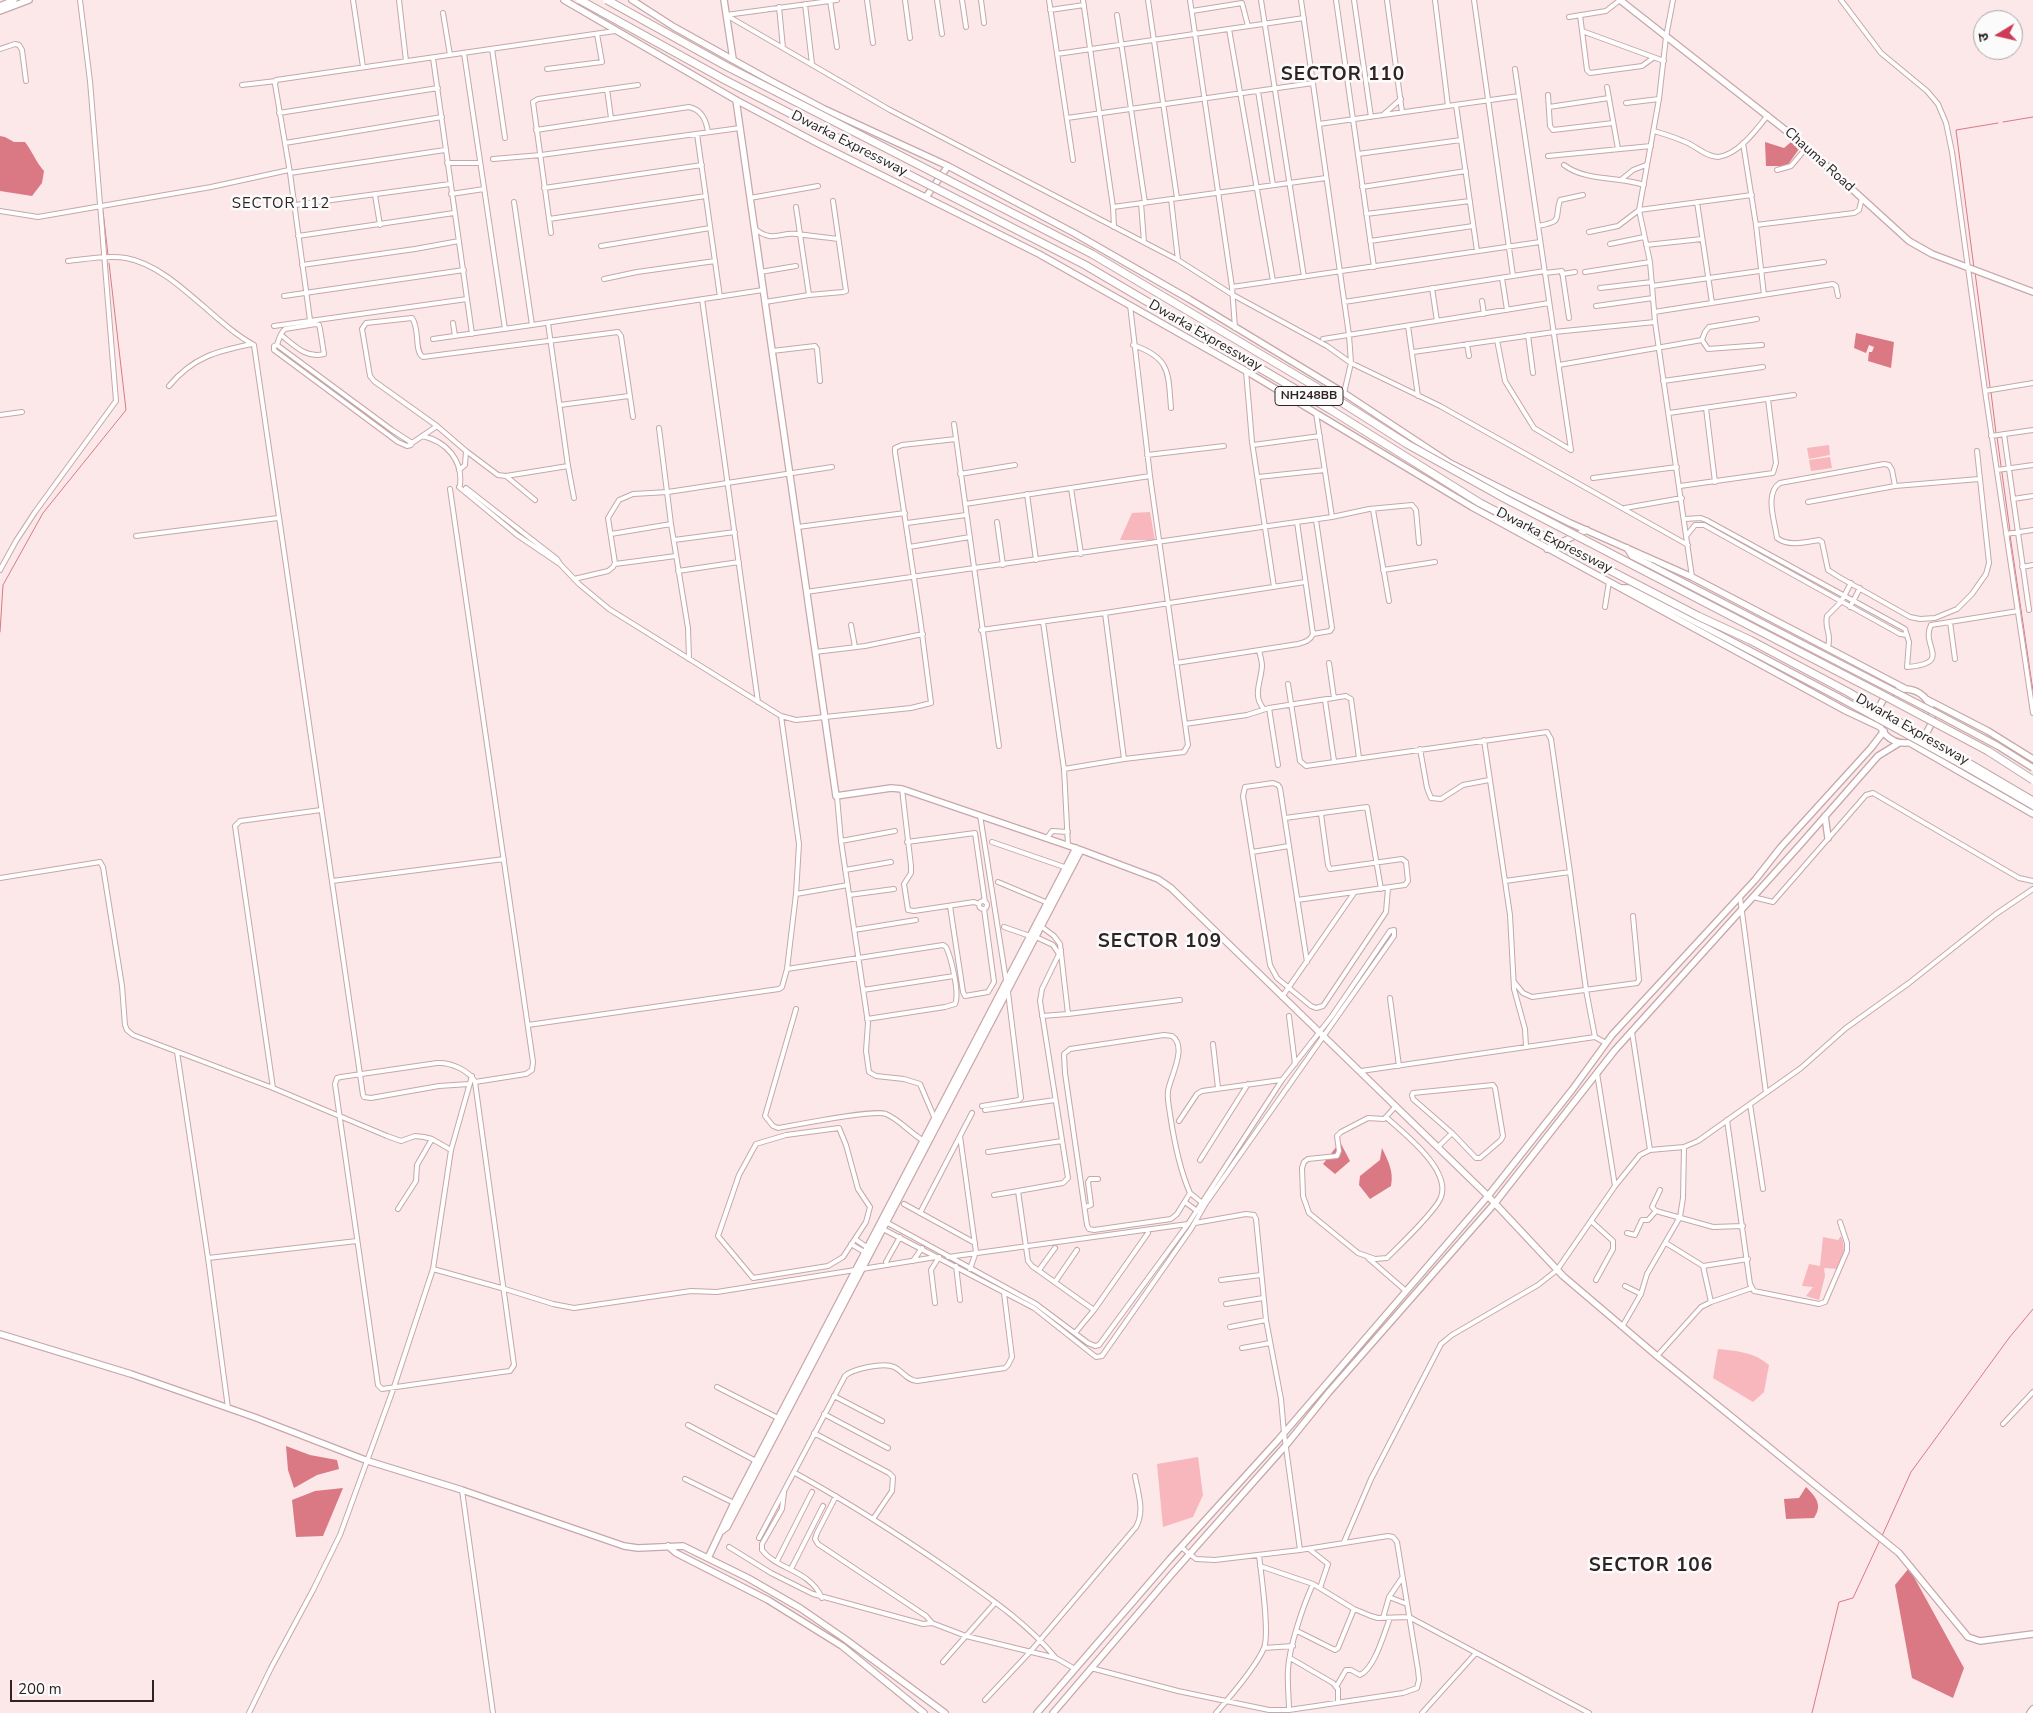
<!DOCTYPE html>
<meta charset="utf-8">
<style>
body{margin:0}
#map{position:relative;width:2033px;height:1713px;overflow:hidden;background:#fce8e9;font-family:"Nunito Sans","Noto Sans Devanagari",sans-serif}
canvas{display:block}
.north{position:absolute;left:1973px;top:10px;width:50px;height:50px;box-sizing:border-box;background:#fbfbfb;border:1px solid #a9a5a5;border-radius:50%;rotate:261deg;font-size:14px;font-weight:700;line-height:20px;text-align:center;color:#2f2324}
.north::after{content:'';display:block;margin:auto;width:18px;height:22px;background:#cc3c57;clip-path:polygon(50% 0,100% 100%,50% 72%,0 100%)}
.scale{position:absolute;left:10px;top:1680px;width:144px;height:22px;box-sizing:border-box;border:2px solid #2f2324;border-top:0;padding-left:6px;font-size:15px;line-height:18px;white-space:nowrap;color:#2f2324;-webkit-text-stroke:4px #fbfbfb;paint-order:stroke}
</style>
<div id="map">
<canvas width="2033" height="1713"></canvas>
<div class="north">उ</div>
<div class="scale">200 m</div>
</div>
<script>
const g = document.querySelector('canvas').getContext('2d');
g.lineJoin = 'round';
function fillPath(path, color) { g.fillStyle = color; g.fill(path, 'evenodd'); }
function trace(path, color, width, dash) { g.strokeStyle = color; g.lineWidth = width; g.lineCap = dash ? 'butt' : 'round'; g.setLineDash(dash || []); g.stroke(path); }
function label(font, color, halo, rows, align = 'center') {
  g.font = font + ' "Nunito Sans",sans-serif'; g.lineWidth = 5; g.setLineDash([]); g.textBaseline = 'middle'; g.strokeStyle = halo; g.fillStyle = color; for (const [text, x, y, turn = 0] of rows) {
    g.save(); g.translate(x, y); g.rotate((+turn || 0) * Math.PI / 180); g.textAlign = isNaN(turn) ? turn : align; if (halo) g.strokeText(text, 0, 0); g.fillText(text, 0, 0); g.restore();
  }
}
fillPath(new Path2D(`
 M1829,445L1830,455L1809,459L1807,448Z
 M1830,457L1832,468L1811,471L1809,460Z
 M1150,512L1155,540H1120L1132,513Z
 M1841,1236C1846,1248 1844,1257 1838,1269L1824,1268L1825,1276L1819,1300L1806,1296L1813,1287L1802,1286L1809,1264L1820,1266L1823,1237L1838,1240Z
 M1718,1349C1737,1351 1754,1352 1769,1365L1764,1392L1753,1402L1713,1378Z
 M1198,1457L1203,1495L1193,1517L1163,1527L1157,1464Z`), '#f7b7bc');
fillPath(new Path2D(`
 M0,136L5,137L14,142H25C32,151 36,162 44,171L42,183L32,196L0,191Z
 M1765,142L1784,148L1791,142L1799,149L1787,166H1766Z
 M1856,333L1894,342L1891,368L1868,361L1869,352H1872L1874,347L1869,345L1866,353L1854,348Z
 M1340,1142L1350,1161L1335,1174L1323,1164Z
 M1382,1148C1388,1161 1394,1171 1391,1186L1370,1199L1359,1185L1360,1176L1380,1160Z
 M286,1446L310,1455L337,1460L339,1469L317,1475L294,1488L288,1470Z
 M1806,1487C1816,1497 1823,1505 1814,1518L1786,1519L1784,1499L1799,1498Z
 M343,1488L323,1536L296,1537L292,1500L315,1491Z
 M1909,1568L1964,1668L1953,1698L1912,1678L1895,1585Z`), '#da7984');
trace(new Path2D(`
 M2003,122L2033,117
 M103,211L108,255
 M1974,268L1956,130L1998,123
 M1975,272L1990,387
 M1991,392L1996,433
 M1997,437L2010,531
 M2010,535L2033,691
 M0,632L3,585L43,513L126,410L109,263
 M1882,1536L1911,1472L2009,1338L2033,1309
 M1812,1713L1839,1602L1853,1598L1880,1540`), '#da7984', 1);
const street = new Path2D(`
 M353,0L363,67
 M399,0L406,61
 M830,0L837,47
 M867,0L873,43
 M905,0L910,38
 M937,0L942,34
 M962,0L966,27
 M981,0L984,23
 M1049,0L1073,160
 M1083,0L1113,207L1114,227
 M1148,0L1177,198
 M1190,0L1232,287L1235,328
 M1261,0L1304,277
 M1301,0L1349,335L1351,363L1344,393
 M1336,0L1374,267
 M1354,0L1371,117
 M1387,0L1402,112
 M1435,0L1448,106
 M1474,0L1513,276
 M1673,0L1666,37L1659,99L1639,210L1650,262L1655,322L1692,577
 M1841,0L1881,53L1927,91L1938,104L1946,123L1952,152L1985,391L2033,713
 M805,4L812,64
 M779,7L783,48
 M1050,10L1084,5
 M1192,11L1242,3L1248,26
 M443,13L450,55
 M726,15L890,110L1178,260L1233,295L1327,346L1351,363L1440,406L1688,545
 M726,15L837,0
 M1117,15L1145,203
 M1580,15L1587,70L1590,73L1642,66L1653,58
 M1569,17L1606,11L1620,0
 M1229,29L1273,281
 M1582,31L1664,61
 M0,49L15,44L19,45L22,50L26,81
 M492,49L505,138
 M464,53L505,329
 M1057,54L1304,18
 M433,58L472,334
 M547,69L602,62L597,34
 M1515,69L1571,450
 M242,85L276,81
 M1607,87L1618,149
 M607,89L611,118
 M1258,91L1273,185
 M1548,95L1550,126L1553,130L1613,123
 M1626,103L1659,99
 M1456,105L1477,251
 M1549,107L1609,98
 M279,113L438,88
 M1383,115L1401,99
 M1067,118L1313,83
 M1319,124L1519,96
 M536,130L689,107C702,110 706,120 708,132
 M1654,131C1664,134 1674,137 1683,141C1695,145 1706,157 1718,157C1738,155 1757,129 1768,115
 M697,134L720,297
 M285,143L442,117
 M1743,143L1756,225L1764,295
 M1358,154L1461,140
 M1548,156L1651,146
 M493,159L541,155L740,128
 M447,163H480
 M1564,165C1587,182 1618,176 1644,185
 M1777,170L1791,166L1807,147
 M290,173L445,150
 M1622,179L1633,170L1646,165
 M1362,187L1466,171
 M544,188L702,165
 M451,194L484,189
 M375,195L380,225
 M750,198L818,186
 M1171,199L1178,260
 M1697,202L1712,303
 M1141,203L1144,242
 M295,205L450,184
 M796,207L809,295
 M1113,207L1326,178
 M0,211L38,217L211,187L289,170
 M1366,214L1470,201
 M549,219L706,196
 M1756,225L1854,213L1859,210L1862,198
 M1538,226C1564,221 1554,220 1560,200L1583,195
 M755,229C773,243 779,232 797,234C811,236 824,237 838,239
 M1589,232L1618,226L1639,210L1752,195
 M551,233L533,102L538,99L638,85
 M298,236L454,213
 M1370,241L1473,226
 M1610,244L1644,237
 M1646,245L1702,239
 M601,246L710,228
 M68,261C87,259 108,255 126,258C172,266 213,323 254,345L363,1095L364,1097L371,1098L439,1086L469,1084
 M302,265L415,249L459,241
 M760,272L796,266
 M1585,272L1650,262
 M1545,273L1562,271L1569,318
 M1562,274L1575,272
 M1502,278L1507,310
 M604,279L637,272L715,261
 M1652,286L1824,262
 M1232,287L1540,242
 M1432,288L1437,321
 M1600,288L1652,282
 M284,296L464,270
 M702,299L758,702
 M1482,301L1484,314
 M765,302L809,295L843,292L846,291L833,201
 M1344,302L1545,271
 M1596,306L1653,298
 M1654,312L1833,284L1836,286L1838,296
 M310,320L290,173L275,84L276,80L615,31
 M453,323L455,336
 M532,325L763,290
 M274,326L467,299
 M1408,326L1418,396
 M1528,335L1533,373
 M433,339L532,325L514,202
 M1323,339L1549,303
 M1497,340L1505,381L1534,428L1571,450
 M1702,340L1708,349L1762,345
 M1467,344L1469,356
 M277,345L392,430L412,443L411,445L407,446L398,442L274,350V346Z
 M277,345C279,339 280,333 285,329L316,324L319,325L320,329L324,354C306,359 294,345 281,335
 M1133,345C1171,358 1168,373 1171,408
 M772,351L815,346L817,349L820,381
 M1413,352L1554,332L1655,322
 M1559,365L1702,340L1705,332L1709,327L1757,319
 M1246,371L1252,442L1274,587
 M1663,381L1763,367
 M169,386C193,357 217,351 252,344
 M1985,391L2033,383
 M560,405L629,396
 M1706,408L1715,482
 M1316,413L1332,517
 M1669,413L1794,395
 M0,415L22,412
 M954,424L999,746
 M659,428L671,524L688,628L689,659
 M2004,434L2029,610
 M422,436C446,441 463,460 460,485
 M1991,436L2033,430
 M412,443L437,426
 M1253,445L1320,436
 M466,451L498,475L506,476L568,466L548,323
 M1147,455L1224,446
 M568,466L574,498
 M459,470L465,465L466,451L437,426L374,381L370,376L362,329L366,323L412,318C420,328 414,352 423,357L618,332L621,336L633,417
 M1997,470L2033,465
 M960,474L1015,465
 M506,476L535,500
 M1258,477L1325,470
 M1593,478L1677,467
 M1680,486L1773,473L1776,463L1768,399
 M1895,486L1892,470L1889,465L1884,464L1780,483C1764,493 1775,522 1777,538C1789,547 1806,542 1819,540L1822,542L1828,570L1839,577L1910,617L1920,619L1935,618L1957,609L1972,594L1986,574L1989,563L1977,451
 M459,487L517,535L560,564
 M466,488L557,559L560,564L579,584L609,609L781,716L796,720L911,708L931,703L920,618L895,452V448L902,445L956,439
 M1071,488L1081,554
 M450,489L533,1062L532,1070L526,1074L475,1082
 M1027,494L1036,560
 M2013,499L2033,496
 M1808,502L1895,486L1979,479
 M965,504L1150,476L1130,305
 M1625,508L1682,498
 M1373,510L1389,601
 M1685,519L1701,518L1706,520L1905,629L1909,642L1907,667C1954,663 1920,646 1931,625L2018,611
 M997,522L1003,565
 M907,523L966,515
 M798,527L905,513
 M611,534L671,524
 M2006,534L2033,530
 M1687,535L1695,525H1704L1900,634L1907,635
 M136,536L278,518
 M674,540L735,532
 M909,547L970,537
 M615,564L676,556
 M2022,567L2033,565
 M0,570L16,541L35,512L116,401L90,81L80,0
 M1383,570L1435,562
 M678,571L739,562
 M574,579L608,571L613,567L615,563L608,518L619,500L633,494L668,492L832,467
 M806,592L1332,517L1369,509L1412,505L1416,510L1419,543
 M1605,607L1609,582
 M1850,607L1860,588
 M1105,613L1124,759
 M1043,622L1064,769L1124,759L1184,752L1188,745L1150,476
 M1950,622L1955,659
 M851,625L855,647
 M981,630L1105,613L1305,582
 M1313,634L1330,631L1332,628L1316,520
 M1828,647C1832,633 1824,629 1827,616L1841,602L1851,583
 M1259,650C1260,655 1262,661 1262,666C1261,682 1252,696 1264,709
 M815,652L865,646L923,634
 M1176,663L1298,644C1305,642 1310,641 1313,634L1297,522
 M1329,663L1334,698
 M1288,684L1300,761L1306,766L1547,732L1551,739L1570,872
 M1325,700L1334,761
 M1269,708L1278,765
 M1185,724L1247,715L1269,708L1346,696L1351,699L1359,758
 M1484,740L1510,915L1514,989L1525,1029L1526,1047
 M1420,749L1427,788L1431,798L1441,799L1463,785L1489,780
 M1064,769L1068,846
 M902,789L911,866V873L904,884L908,910L914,911L974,902L979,904
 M837,797L841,841L868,1023L866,1051L869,1072L876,1076L904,1079L920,1084L935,1119
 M980,815L1006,980
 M1285,818L1367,807L1381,889
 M1047,838L1052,831L1068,832
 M841,841L895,831
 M907,842L975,833L985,902
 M992,842L1067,868
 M1252,852L1289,846
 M845,870L891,862
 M0,878L100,862L103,867L122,986L125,1025L127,1030L133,1035L273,1088L387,1136L401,1141L415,1136L424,1137L432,1139L451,1150
 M332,881L504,859
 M1505,881L1570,872L1586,990L1595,1037
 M998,882L1048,903
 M796,894L848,885
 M849,895L894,889
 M1740,897L1766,1093
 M1753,897L1773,902L1866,795L1873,793L2019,878L2033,881
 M1297,900L1405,885L1408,881L1406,862L1402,859L1330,869L1328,865L1321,814
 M979 905a4 4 0 1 1 8 0a4 4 0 1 1-8 0Z
 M950,906L963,992L965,996L988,992L994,982L984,909
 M1004,927L1030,936
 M1042,927L1054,936L1060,944L1068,1014L1180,1000
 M854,930L916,920
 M1036,937L1053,945L1059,954
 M1061,950L1042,989L1040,1001L1068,1178L1063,1183L1018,1191L1028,1261L1032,1266L1094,1310L1148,1233
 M1307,962L1280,788L1278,785L1273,783L1245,787L1243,796L1270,965L1277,978L1311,1006L1316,1008L1323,1006L1386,912L1388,888
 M787,969L943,945L946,947C951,957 960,994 955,1004L945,1007L867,1019
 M1514,982L1523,993L1532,997L1637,983L1639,980L1633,916
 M863,990L954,976
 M1282,997L1354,893
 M1390,998L1399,1066
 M796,1009L765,1116L773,1126L778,1128C796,1125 874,1109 886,1114C900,1120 910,1133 924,1141
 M1042,1016L1068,1014
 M1289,1016L1295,1064
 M528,1025L779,989L782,987L787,969L796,894L799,844L781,716
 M1632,1032L1650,1150
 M1164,1035L1172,1036C1188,1047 1170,1077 1168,1091C1167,1098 1169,1107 1170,1114C1174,1141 1179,1168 1190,1193L1177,1214L1171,1219L1094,1230L1089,1229L1087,1225L1065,1073L1064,1054L1070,1049Z
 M1213,1044L1218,1088
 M177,1052L208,1258L228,1408
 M437,1063C450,1062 469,1070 475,1082L514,1365L510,1371L502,1372L382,1389L378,1385L335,1084L337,1078L341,1077Z
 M1361,1071L1595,1037L1606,1043
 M1597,1073L1615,1186
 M273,1088L235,826L240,821L321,810
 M1750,1104L1763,1189
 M982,1106L1019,1100L1021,1098L1008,992
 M985,1110L1055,1100
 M1387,1118C1405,1134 1451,1170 1441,1197C1437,1210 1399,1246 1387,1258L1375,1259L1358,1253L1309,1213L1303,1196L1302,1168L1304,1162L1308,1159L1337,1156L1339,1151L1337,1136L1341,1132L1368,1118L1384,1119L1396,1106
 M1727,1120L1750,1284L1754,1291L1819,1304L1825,1302L1847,1251V1243L1840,1222
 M1179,1121L1197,1094L1202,1091L1281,1080
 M839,1128L846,1145L858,1189L870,1207L866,1222L843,1257L828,1266L753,1278L718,1236L739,1175L756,1144L786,1135Z
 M960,1136L976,1252L970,1269
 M1438,1147L1452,1133L1413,1099L1412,1095L1413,1093L1493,1085L1495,1088L1503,1136L1501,1140L1480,1158H1476L1452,1133
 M988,1152L1062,1141
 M1200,1160L1248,1084
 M1660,1190L1652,1207L1656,1211L1713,1227L1743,1226
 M1190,1193L1201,1202
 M994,1195L1018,1191
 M1185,1202L1197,1211
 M904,1204L975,1243
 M1085,1207L1091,1205L1088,1182L1090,1179H1098
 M398,1209L416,1181L417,1165L432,1139
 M920,1213L972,1113
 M1591,1221L1613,1241V1249L1596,1280
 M1195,1223L1246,1214L1254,1215L1256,1219L1266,1320L1281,1399L1284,1433L1300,1550
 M883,1229L1034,1308L1096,1357L1102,1356L1191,1229L1206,1203L1394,936V930L1390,931L1332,1016L1282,1080L1188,1224L1099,1345L1095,1346L1088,1343L1036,1304L886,1222
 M1627,1233L1635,1235L1642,1220H1648L1656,1211
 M855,1239L868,1248
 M1666,1243L1703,1266L1711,1302
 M851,1244L866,1253
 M948,1257L1188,1224
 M208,1258L357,1241
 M1368,1258L1406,1291
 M913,1261L922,1248
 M886,1262L900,1237
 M956,1266L960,1300
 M1703,1266L1748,1259
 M433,1269L505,1289L553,1304L574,1308L691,1291L717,1292L855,1270
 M862,1269L936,1257
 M1039,1270L1055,1248
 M1221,1280L1261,1275
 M1055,1282L1077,1250
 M1625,1286L1641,1294
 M935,1303L931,1270L939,1257
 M1226,1304L1263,1298
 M1230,1327L1266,1320
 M1622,1327L1641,1294L1647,1274L1680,1217L1683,1198L1684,1147
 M1075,1333L1094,1310
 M1242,1348L1270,1343
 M1657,1356L1701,1307L1711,1302L1752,1288
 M717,1387L778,1418
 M834,1396L882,1421
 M824,1414L888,1448
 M2003,1424L2033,1392
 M688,1425L756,1461
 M814,1433L889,1473L893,1477L892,1491L873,1519
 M795,1473C848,1502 899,1535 950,1570C987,1596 1026,1622 1055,1657
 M685,1479L734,1503
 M462,1490L493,1713
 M784,1493L782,1509L762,1544V1550C777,1570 809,1569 822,1598
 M836,1496L817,1533L815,1539L818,1544L926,1616L932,1623
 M759,1538L845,1376C852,1369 884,1362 894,1367C903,1371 906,1380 917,1381L1005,1368L1008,1365L1012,1357L1004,1293
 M1344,1542L1371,1479L1441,1344L1452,1335L1538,1285L1557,1270L1615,1186L1640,1155L1650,1150L1684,1147L1698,1141L1801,1068L1846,1028L1909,983L1996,914L2033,889
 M729,1547L771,1573L813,1594L923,1624L932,1623L966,1636L1056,1658L1075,1669
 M1309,1549L1328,1564L1320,1588
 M777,1561L812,1492
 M1260,1566L1313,1584L1354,1609L1371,1616L1378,1618L1409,1617L1589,1713
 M791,1569L823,1506
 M1389,1597L1407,1604
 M1383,1618L1389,1597L1402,1578
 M1297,1631L1335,1650L1338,1648L1354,1609
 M1264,1648L1293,1646
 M1290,1658L1333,1683L1338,1689V1702
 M943,1662L995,1603
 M1091,1668L1178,1691L1269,1710H1289L1403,1693L1417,1688L1419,1680L1418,1670L1397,1542L1393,1537L1388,1536L1300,1550L1215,1560L1196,1559L1181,1547
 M1336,1687L1346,1670H1351L1360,1675C1375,1668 1384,1633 1390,1618
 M985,1700L1030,1652L1136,1527C1145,1511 1138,1493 1135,1476
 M1289,1710C1289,1697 1287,1683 1288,1670C1289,1647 1303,1606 1313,1584
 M249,1713L271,1668L313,1590L340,1535L394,1387L433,1269L451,1150L472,1076
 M1216,1713C1230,1697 1256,1667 1264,1648C1270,1633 1261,1574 1259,1555
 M1422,1713L1476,1653`);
const secondary = new Path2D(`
 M564,0L736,100L817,143L1039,254L1246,371L1472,507L1846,711L1880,727
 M632,0L674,27L771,81L824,109L948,166L1074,233L1189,299L1344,393L1450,463L1570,523L1692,577L1906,689
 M724,0L733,59
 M1620,0L1798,140L1909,241L1932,254L2033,292
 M0,6L14,0
 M0,11L29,0
 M736,100L836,796L891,788L902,789L1081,850L1158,879L1171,888L1488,1196L1563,1276L1657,1356L1899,1553L1968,1637L1980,1641L2033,1634
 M926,197L948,166
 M1627,548L1632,556L1650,565
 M1547,549L1587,530
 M1621,588H1631L1838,697
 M1878 716a27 27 0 1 1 54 0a27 27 0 1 1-54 0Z
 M1926,699L1988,731L2033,759
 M1910,743L2033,814
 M1825,816L1828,838
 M0,1334L131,1374L254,1417L368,1461L462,1490L624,1546L638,1548L683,1546L748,1578L800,1608L845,1639L945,1713
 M722,1531L727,1527L1081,850
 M668,1546L676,1553L768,1600L842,1646L924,1713
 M708,1558L734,1503L1076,848
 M1037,1713L1170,1559L1278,1440L1488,1196L1572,1090L1612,1035L1755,880L1781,847L1871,748L1884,731
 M1053,1713L1171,1575L1287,1444L1329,1392L1495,1203L1615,1050L1799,846L1878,756L1899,743
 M2030,1713L2033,1709`);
trace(street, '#c7a7a9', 6);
trace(secondary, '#c7a7a9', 8);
trace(street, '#fff', 4);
trace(secondary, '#fff', 5.5);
const secondaryBridge = new Path2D(`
 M1650,565L1938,714L1998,746L2033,768
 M1838,697L1962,765L2033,806`);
const highwayBridge = new Path2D(`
 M580,0L725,80L1085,265L1331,410L1480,503L1698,616L1750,640L1848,692L2033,801
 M607,0L726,66L1092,254L1338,400L1407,444L1504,498L1879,693L1988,751L2033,780`);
trace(secondaryBridge, '#c7a7a9', 8, []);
trace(highwayBridge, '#c7a7a9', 9, []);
trace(secondaryBridge, '#fff', 5.5);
trace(highwayBridge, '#fff', 7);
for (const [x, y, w] of [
 [1309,396,68]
]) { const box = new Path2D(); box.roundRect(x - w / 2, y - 9.5, w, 19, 4); g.fillStyle = '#fbfbfb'; g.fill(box); trace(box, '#2f2324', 1); }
label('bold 12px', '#2f2324', null, [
 ["NH248BB",1309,396]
]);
label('14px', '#2f2324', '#fbfbfb', [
 ["Dwarka Expressway",849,144,27],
 ["Chauma Road",1819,160,42],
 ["Dwarka Expressway",1205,336,30],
 ["Dwarka Expressway",1554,541,27],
 ["Dwarka Expressway",1912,730,30]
]);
g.letterSpacing = '1px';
label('15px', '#2f2324', '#fbfbfb', [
 ["SECTOR 112",281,204]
]);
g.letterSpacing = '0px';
g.letterSpacing = '1px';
label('bold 19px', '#2f2324', '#fbfbfb', [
 ["SECTOR 110",1343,75],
 ["SECTOR 109",1160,942],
 ["SECTOR 106",1651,1566]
]);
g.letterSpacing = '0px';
</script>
